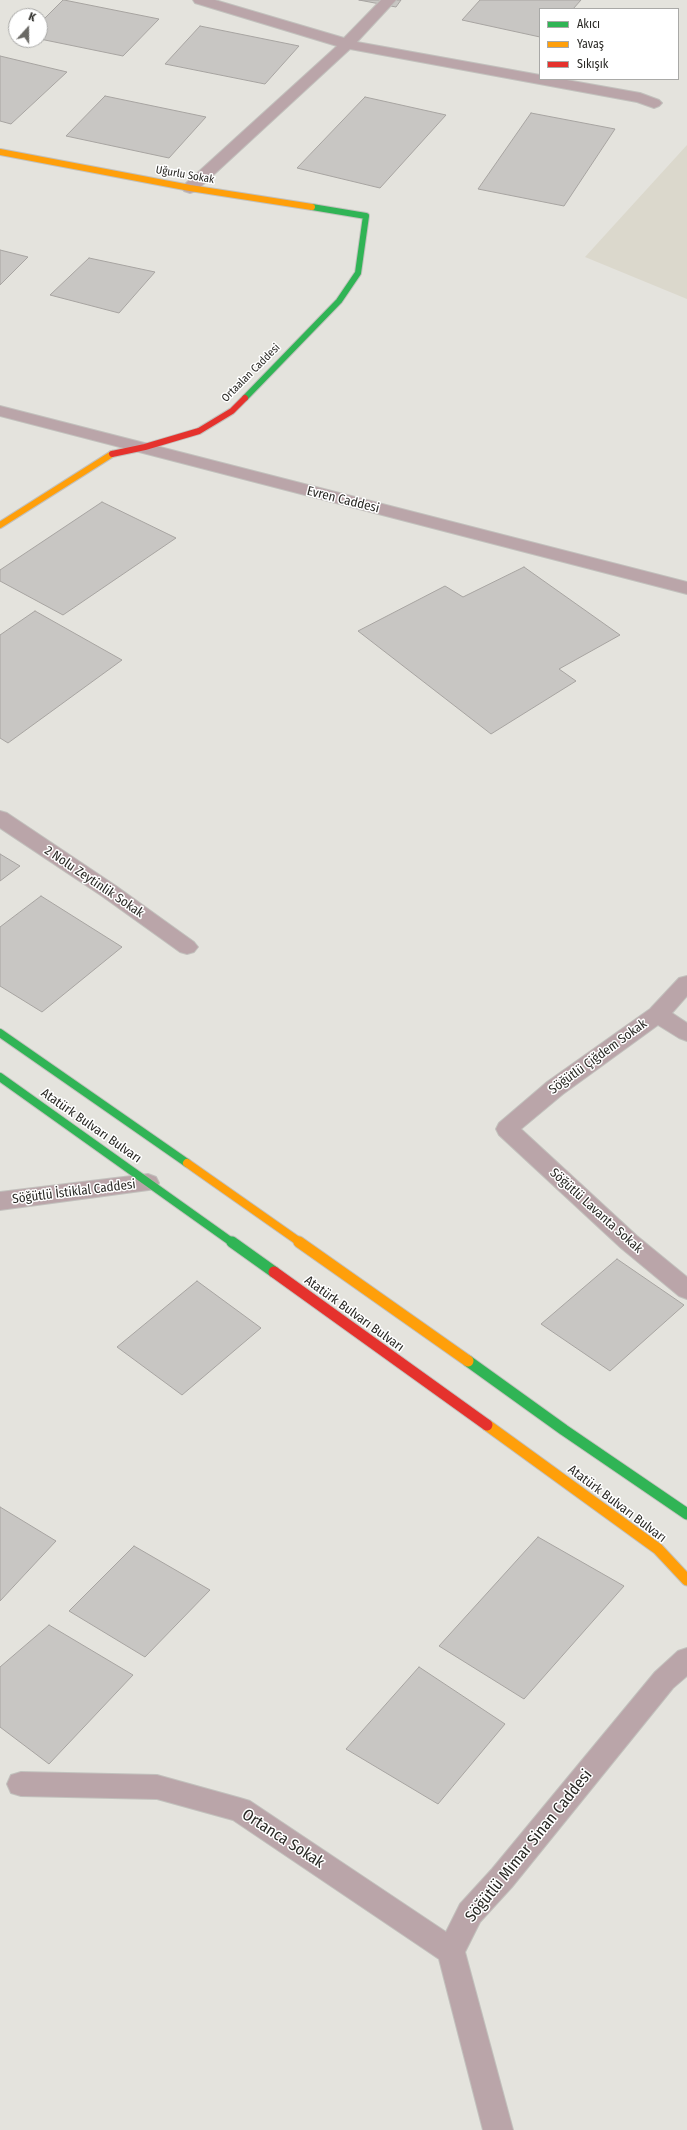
<!DOCTYPE html>
<html>
<head>
<meta charset="utf-8">
<style>
	body { margin:0 }
	#map { position:relative; width:687px; height:2130px; overflow:hidden; background:#e4e3dd; font-family:"Fira Sans Condensed",sans-serif }
	canvas { display:block }
	.legend { position:absolute; left:539px; top:8px; width:140px; height:72px; box-sizing:border-box; background:#fff; border:1px solid #a9a9a7; margin:0; padding:5px 7px; list-style:none; font-size:12px; color:#292824 }
	.legend li { display:flex; align-items:center; gap:8px; height:20px }
	.legend b { width:20px; border:1px solid #a9a9a7 }
	.north { position:absolute; left:8px; top:8px; width:40px; height:40px; box-sizing:border-box; background:#fff; border:1px solid #a9a9a7; border-radius:50%; rotate:21deg; font-size:11px; font-weight:700; line-height:16px; text-align:center; color:#292824 }
	.north::after { content:''; display:block; margin:auto; width:14px; height:18px; background:#6a6965; clip-path:polygon(50% 0,100% 100%,50% 72%,0 100%) }
</style>
</head>
<body>
<div id="map">
<canvas width="687" height="2130"></canvas>
<ul class="legend">
<li><b style="height:5px;background:#30b455"></b>Akıcı</li>
<li><b style="height:5px;background:#ff9f0a"></b>Yavaş</li>
<li><b style="height:5px;background:#e5322d"></b>Sıkışık</li>
</ul>
<div class="north">K</div>
</div>
<script>
const context = document.querySelector('canvas').getContext('2d');
context.lineJoin = 'round';
function fillPath(path, color) {
  context.fillStyle = color;
  context.fill(path, 'evenodd');
}
function shape(rows) {
  const path = new Path2D();
  for (const r of rows) {
    path.moveTo(r[0], r[1]);
    for (let i = 2; i < r.length; i += 2) path.lineTo(r[i], r[i + 1]);
  }
  return path;
}
function strokePath(path, color, width, dash) {
  context.strokeStyle = color;
  context.lineWidth = width;
  context.lineCap = dash ? 'butt' : 'round';
  context.setLineDash(dash || []);
  context.stroke(path);
}
function write(font, color, halo, rows, align = 'center') {
  context.font = font + ' "Fira Sans Condensed",sans-serif';
  context.lineWidth = 3;
  context.setLineDash([]);
  context.textBaseline = 'middle';
  context.strokeStyle = halo;
  context.fillStyle = color;
  for (const [text, x, y, turn = 0] of rows) {
    context.save();
    context.translate(x, y);
    context.rotate((+turn || 0) * Math.PI / 180);
    context.textAlign = isNaN(turn) ? turn : align;
    if (halo) context.strokeText(text, 0, 0);
    context.fillText(text, 0, 0);
    context.restore();
  }
}
fillPath(shape([
	[687,145,687,299,585,257]
]), '#dbd8cc');
const building = shape([
	[63,0,64,0,159,19,123,56,40,39,40,23,63,0],
	[359,0,401,0,396,7,359,0],
	[480,0,581,0,573,9,540,9,540,37,462,20,480,0],
	[200,26,299,46,265,84,165,64,200,26],
	[0,56,67,72,11,124,0,121,0,56],
	[105,96,206,117,169,158,66,136,105,96],
	[365,97,446,115,380,188,297,168,365,97],
	[531,113,615,129,564,206,478,189,531,113],
	[0,250,28,257,0,285,0,250],
	[89,258,155,272,119,313,50,295,89,258],
	[102,502,176,538,63,615,0,581,0,570,102,502],
	[524,567,620,635,559,669,576,681,491,734,358,631,445,586,463,597,524,567],
	[35,611,122,660,8,743,0,738,0,635,35,611],
	[0,854,20,866,0,881,0,854],
	[41,896,122,947,42,1012,0,986,0,927,41,896],
	[617,1259,684,1305,610,1371,541,1324,617,1259],
	[197,1281,261,1328,182,1395,117,1347,197,1281],
	[0,1507,56,1541,0,1601,0,1507],
	[538,1537,624,1586,524,1699,439,1646,538,1537],
	[134,1546,210,1590,145,1657,69,1611,134,1546],
	[49,1625,133,1675,49,1764,0,1727,0,1667,49,1625],
	[419,1667,505,1724,438,1804,346,1749,419,1667]
]);
fillPath(building, '#c8c6c3');
strokePath(building, '#a7a4a1', 1);
const street = shape([
	[193,0,215,0,344,38,381,0,396,0,357,42,540,75,540,79,561,79,640,93,659,100,662,103,659,106,654,108,637,102,350,49,196,191,190,193,184,191,182,188,184,185,337,46,195,3,193,0],
	[0,406,687,582,687,594,0,416,0,406],
	[0,811,7,813,116,886,194,942,198,947,194,952,187,954,180,952,102,896,0,828,0,811],
	[687,976,687,996,672,1013,687,1023,687,1041,679,1038,658,1025,563,1094,521,1129,637,1236,687,1277,687,1299,679,1296,621,1248,499,1135,496,1129,499,1123,547,1082,650,1009,679,978,687,976],
	[148,1174,156,1177,159,1183,156,1189,0,1210,0,1192,148,1174],
	[687,1648,687,1676,673,1688,512,1887,480,1922,465,1952,513,2130,483,2130,439,1959,233,1820,157,1799,21,1796,11,1793,7,1784,11,1775,21,1772,157,1775,240,1798,250,1801,446,1932,460,1904,492,1869,655,1672,678,1651,687,1648]
]);
const fastFar2 = shape([
	[245,398,339,301,358,273,366,216,312,207]
]);
const fastFar1 = shape([
	[0,1033,187,1163],
	[0,1077,233,1243]
]);
const fast = shape([
	[232,1242,274,1272],
	[468,1361,564,1430,687,1514]
]);
const slowFar2 = shape([
	[0,152,190,188,312,207],
	[0,525,112,454]
]);
const slowFar1 = shape([
	[187,1163,301,1243]
]);
const slow = shape([
	[299,1242,468,1361],
	[487,1425,658,1549,687,1580]
]);
const jamFar1 = shape([
	[112,454,145,447,199,431,232,411,245,398]
]);
const jam = shape([
	[274,1272,487,1425]
]);
strokePath(street, '#c2c1bd', 2);
strokePath(fastFar2, '#c2c1bd', 8);
strokePath(fastFar1, '#c2c1bd', 10);
strokePath(fast, '#c2c1bd', 13);
strokePath(slowFar2, '#c2c1bd', 8);
strokePath(slowFar1, '#c2c1bd', 10);
strokePath(slow, '#c2c1bd', 13);
strokePath(jamFar1, '#c2c1bd', 8);
strokePath(jam, '#c2c1bd', 13);
fillPath(street, '#baa5a9');
strokePath(fastFar2, '#30b455', 6);
strokePath(fastFar1, '#30b455', 8);
strokePath(fast, '#30b455', 11);
strokePath(slowFar2, '#ff9f0a', 6);
strokePath(slowFar1, '#ff9f0a', 8);
strokePath(slow, '#ff9f0a', 11);
strokePath(jamFar1, '#e5322d', 6);
strokePath(jam, '#e5322d', 11);
write('11px', '#292824', '#fff', [
	["Uğurlu Sokak",185,175,10],
	["Ortaalan Caddesi",251,373,-45]
]);
write('13px', '#292824', '#fff', [
	["Evren Caddesi",343,500,14],
	["2 Nolu Zeytinlik Sokak",94,882,34],
	["Söğütlü Çiğdem Sokak",598,1057,-36],
	["Atatürk Bulvarı Bulvarı",91,1126,35],
	["Söğütlü İstiklal Caddesi",74,1192,-7],
	["Söğütlü Lavanta Sokak",596,1211,42],
	["Atatürk Bulvarı Bulvarı",354,1314,36],
	["Atatürk Bulvarı Bulvarı",617,1504,37]
]);
write('16px', '#292824', '#fff', [
	["Ortanca Sokak",283,1839,33],
	["Söğütlü Mimar Sinan Caddesi",529,1846,-51]
]);
</script>
</body>
</html>
